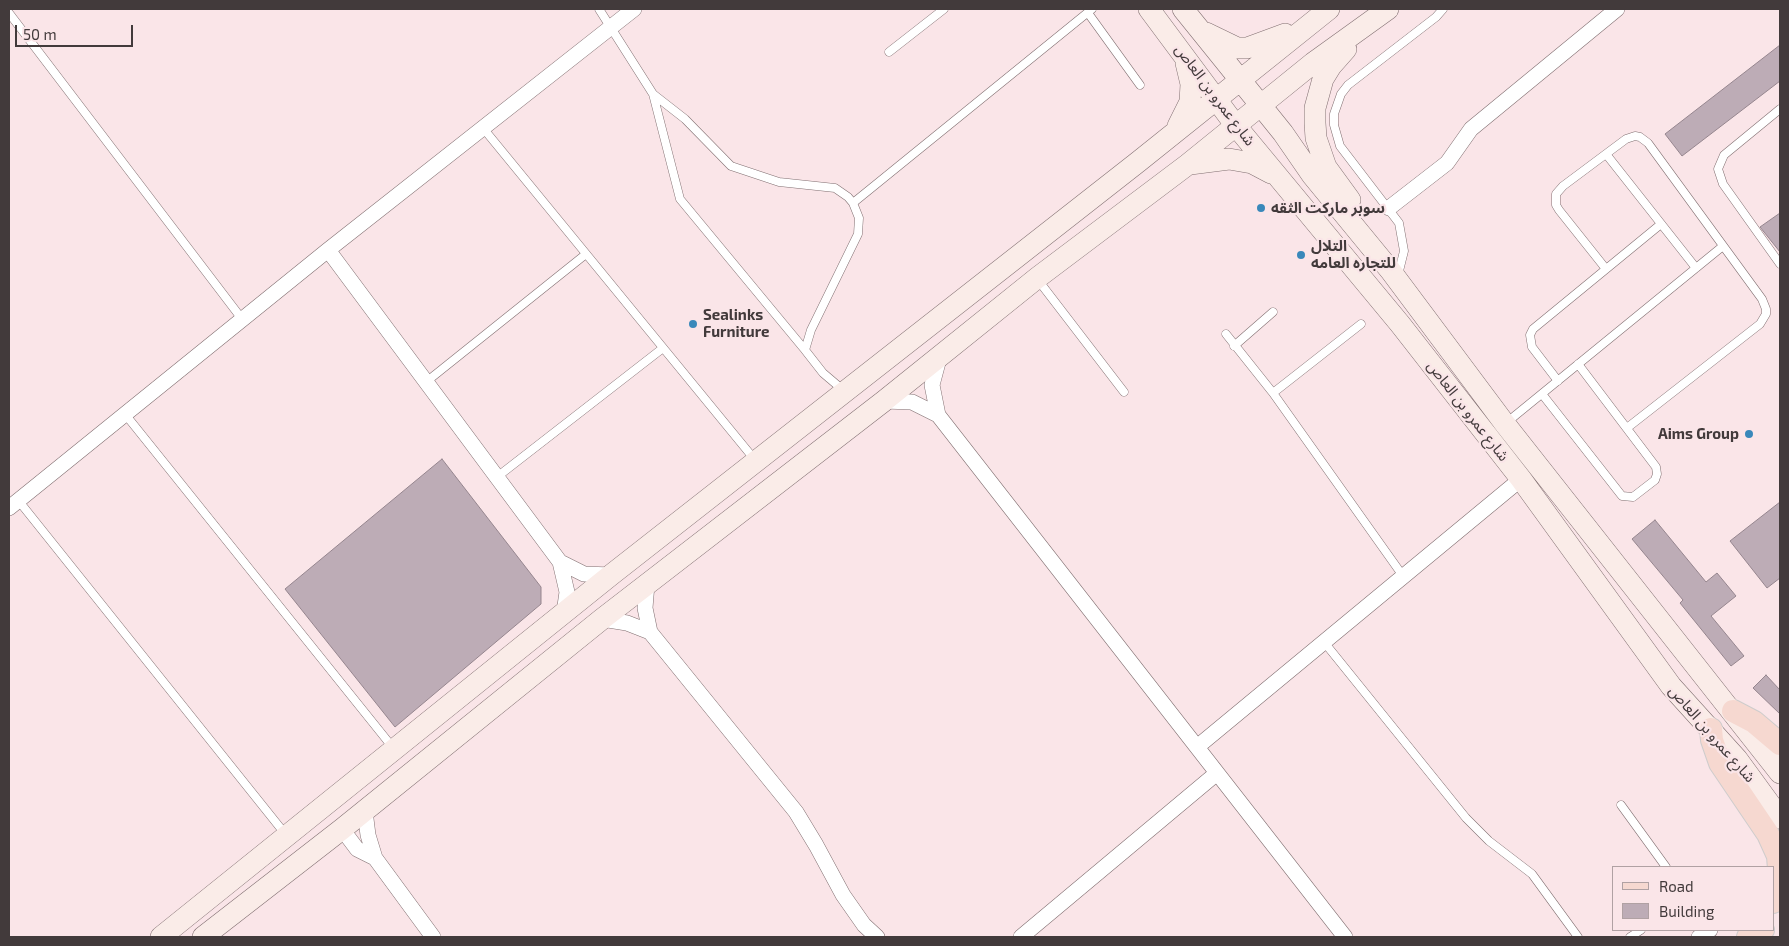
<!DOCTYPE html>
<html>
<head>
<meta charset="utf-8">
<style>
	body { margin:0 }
	#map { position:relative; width:1789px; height:946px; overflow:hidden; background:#fae5e8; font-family:"Exo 2",sans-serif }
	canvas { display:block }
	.frame { position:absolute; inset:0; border:10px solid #423a3b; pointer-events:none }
	.legend { position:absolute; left:1612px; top:866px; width:162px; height:65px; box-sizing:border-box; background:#fae5e8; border:1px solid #b0a1a3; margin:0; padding:6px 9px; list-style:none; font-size:15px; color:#423a3b }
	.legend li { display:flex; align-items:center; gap:10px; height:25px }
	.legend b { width:25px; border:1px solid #b0a1a3 }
	.scale { position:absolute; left:15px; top:25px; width:118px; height:22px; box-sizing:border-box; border:2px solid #423a3b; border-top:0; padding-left:6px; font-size:15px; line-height:18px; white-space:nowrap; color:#423a3b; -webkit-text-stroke:4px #fae5e8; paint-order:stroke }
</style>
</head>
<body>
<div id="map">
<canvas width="1789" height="946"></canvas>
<div class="frame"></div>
<ul class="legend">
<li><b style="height:6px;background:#f6d8d0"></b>Road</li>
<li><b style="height:14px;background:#bdacb6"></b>Building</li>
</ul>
<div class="scale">50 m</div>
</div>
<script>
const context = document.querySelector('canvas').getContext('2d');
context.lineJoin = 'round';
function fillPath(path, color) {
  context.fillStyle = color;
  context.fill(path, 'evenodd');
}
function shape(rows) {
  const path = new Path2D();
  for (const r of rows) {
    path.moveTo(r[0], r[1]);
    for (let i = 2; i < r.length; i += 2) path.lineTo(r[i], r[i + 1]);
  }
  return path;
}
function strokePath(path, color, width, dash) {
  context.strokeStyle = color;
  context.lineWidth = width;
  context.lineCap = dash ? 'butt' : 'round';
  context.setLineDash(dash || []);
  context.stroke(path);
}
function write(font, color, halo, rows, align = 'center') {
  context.font = font + ' "Exo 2","Noto Sans Arabic",sans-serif';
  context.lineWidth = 4.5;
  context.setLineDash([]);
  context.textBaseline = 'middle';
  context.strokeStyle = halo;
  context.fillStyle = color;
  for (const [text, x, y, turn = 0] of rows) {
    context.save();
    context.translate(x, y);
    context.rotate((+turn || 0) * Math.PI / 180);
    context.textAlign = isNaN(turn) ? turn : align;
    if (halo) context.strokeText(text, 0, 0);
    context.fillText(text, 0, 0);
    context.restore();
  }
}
const building = shape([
	[1780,45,1780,81,1682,156,1665,134,1780,45],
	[1780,213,1780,252,1760,227,1780,213],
	[442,459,541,587,541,604,395,727,285,589,442,459],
	[1780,502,1780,578,1767,588,1730,541,1780,502],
	[1655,520,1706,582,1717,573,1736,596,1711,616,1744,656,1731,666,1680,603,1683,600,1632,539,1655,520],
	[1766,675,1780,690,1780,714,1753,688,1766,675]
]);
fillPath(building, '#bdacb6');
strokePath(building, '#95858e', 1);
const service = shape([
	[599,9,653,94,685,119,731,166,779,182,835,188,848,197,853,203,859,218,858,234,811,330,805,350,823,373,843,390],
	[9,13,242,319],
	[1088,13,1140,85],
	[889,52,944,9],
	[653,94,680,199,805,350],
	[1780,109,1724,155,1718,169,1723,184,1780,264],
	[483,128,755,460],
	[1606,154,1696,268],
	[853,203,1092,9],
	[1606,269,1559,210,1556,205,1556,194,1563,186,1626,139,1635,136,1640,137,1648,143,1762,299,1766,309,1766,314,1760,324,1627,428],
	[1398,275,1404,251,1399,223,1340,146,1334,125,1334,114,1341,94,1348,85,1436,17,1443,9],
	[1038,280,1124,392],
	[1226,334,1273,393,1403,576],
	[1234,346,1273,312],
	[1558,381,1532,347,1530,335,1533,329,1661,224],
	[426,382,586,254],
	[1273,393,1361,324],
	[1542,394,1622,496,1633,497,1655,480,1657,474,1656,467,1578,364],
	[125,414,394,749],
	[1506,423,1723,246],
	[497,477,663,348],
	[18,500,286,835],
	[1324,642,1466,818,1489,841,1532,874,1578,937],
	[1621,805,1666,867],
	[1630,937,1641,930]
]);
const minor = shape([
	[1389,208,1447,163,1471,129,1617,9],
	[328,250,560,562,567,592,564,613],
	[884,401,912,402,938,415,1345,937],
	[938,415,932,385,940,355],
	[9,508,328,250,634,9],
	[560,562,584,574,611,575],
	[647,584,645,608,650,632,796,812,816,845,843,895,864,925,877,937],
	[602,619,627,623,650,632],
	[1197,747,1521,479],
	[365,811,368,835,375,858,433,937],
	[342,829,357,849,375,858],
	[1021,937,1217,773],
	[1699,937,1710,930]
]);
const secondary = shape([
	[1149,9,1236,126,1400,324,1521,479,1671,686,1737,759,1780,818],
	[1183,9,1283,133,1312,175,1390,270,1505,424,1780,773],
	[1206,33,1237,48,1247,48,1285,34],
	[1346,49,1331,66,1323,79,1315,108,1315,123,1316,138,1326,167,1350,200],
	[1178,126,1190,102,1191,84,1186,63],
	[1190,164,1229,159,1252,163,1271,173],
	[161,937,611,575,1138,162,1329,9],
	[203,937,342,829,602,619,884,401,1037,278,1187,165,1313,63,1388,9]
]);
const primary = shape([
	[1733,711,1754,722,1780,744],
	[1711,729,1712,740,1720,763,1768,834,1778,856,1780,882,1773,902],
	[1748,937,1763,930]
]);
strokePath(service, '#816f71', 9);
strokePath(minor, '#816f71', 16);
strokePath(secondary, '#816f71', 22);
strokePath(primary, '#cecccc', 24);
strokePath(service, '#fff', 8);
strokePath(minor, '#fff', 15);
strokePath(secondary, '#faece8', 21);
strokePath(primary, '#f6d8d0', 22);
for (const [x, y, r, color] of [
	[1261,208,5,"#3988ba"],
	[1301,255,5,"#3988ba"],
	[693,324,5,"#3988ba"],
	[1749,434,5,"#3988ba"]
]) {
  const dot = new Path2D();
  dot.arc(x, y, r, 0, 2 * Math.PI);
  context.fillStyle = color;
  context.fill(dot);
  strokePath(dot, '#fae5e8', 2);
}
write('15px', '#423a3b', '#fae5e8', [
	["شارع عمرو بن العاص",1215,95,53],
	["شارع عمرو بن العاص",1468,411,52],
	["شارع عمرو بن العاص",1712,734,49]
]);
write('bold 15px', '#423a3b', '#fae5e8', [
	["سوبر ماركت الثقه",1271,208],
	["التلال",1311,246],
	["للتجاره العامه",1311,263],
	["Sealinks",703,315],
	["Furniture",703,332],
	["Aims Group",1739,434,"right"]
], 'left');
</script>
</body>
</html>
